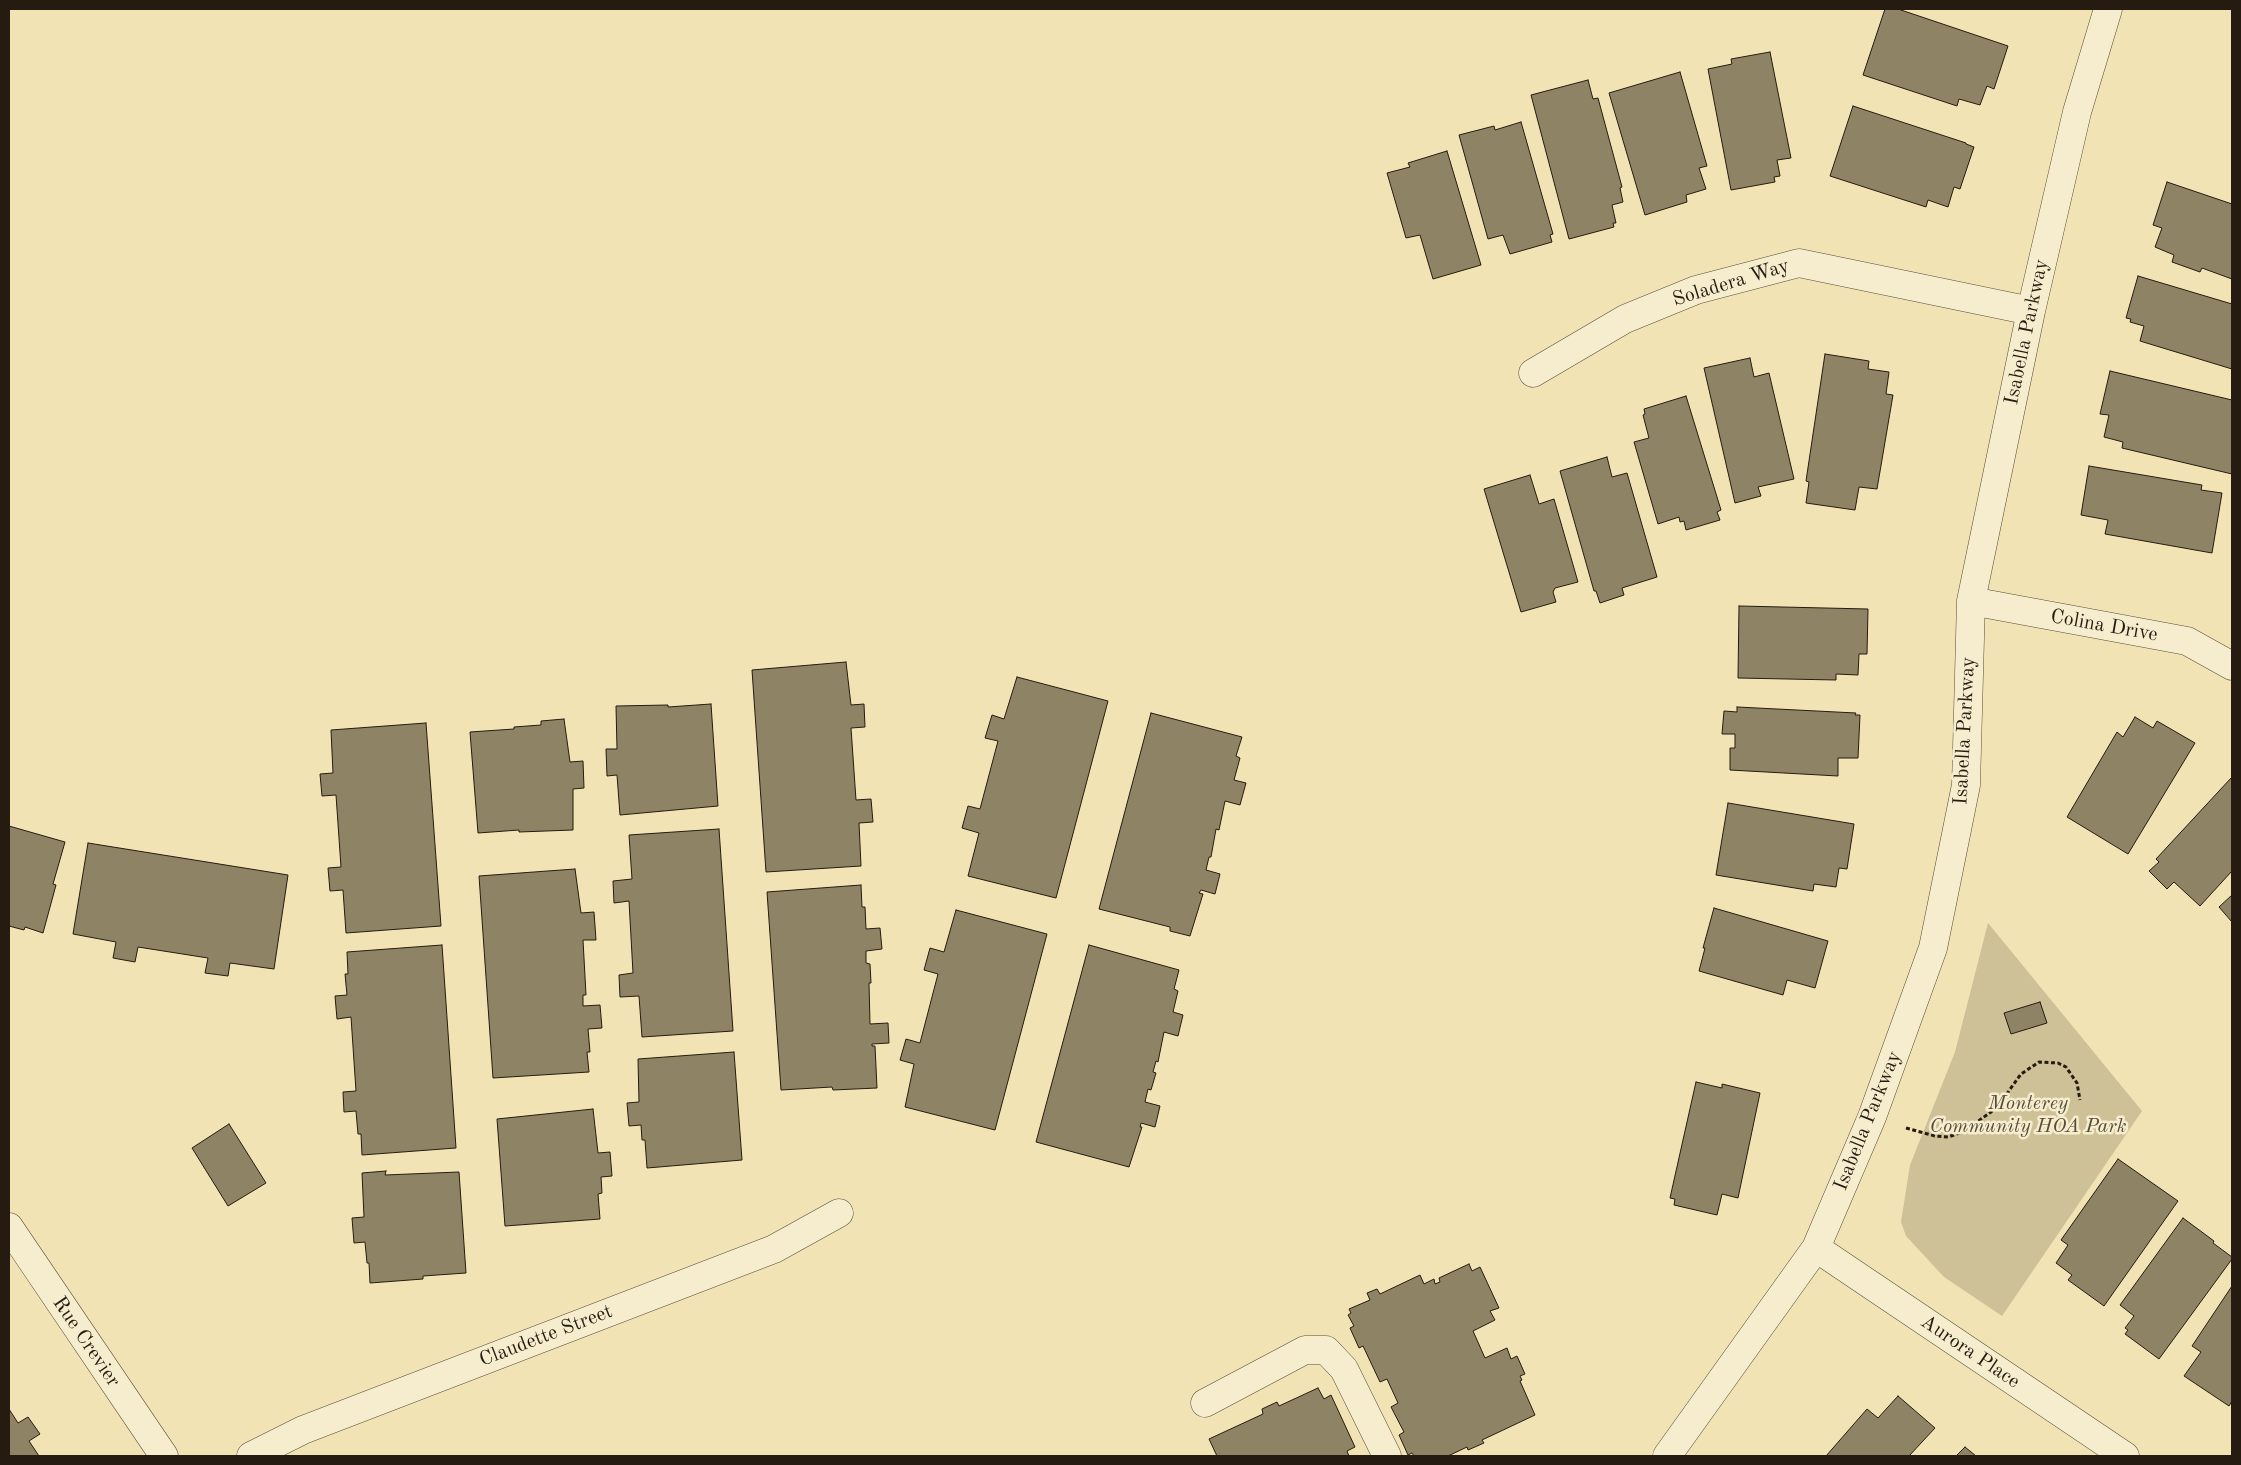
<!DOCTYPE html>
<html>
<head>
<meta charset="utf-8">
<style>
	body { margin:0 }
	#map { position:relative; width:2241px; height:1465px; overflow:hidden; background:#f1e3b3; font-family:"Old Standard TT",serif }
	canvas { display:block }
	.frame { position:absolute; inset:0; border:10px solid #251b10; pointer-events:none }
</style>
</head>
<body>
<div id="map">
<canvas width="2241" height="1465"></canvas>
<div class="frame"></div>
</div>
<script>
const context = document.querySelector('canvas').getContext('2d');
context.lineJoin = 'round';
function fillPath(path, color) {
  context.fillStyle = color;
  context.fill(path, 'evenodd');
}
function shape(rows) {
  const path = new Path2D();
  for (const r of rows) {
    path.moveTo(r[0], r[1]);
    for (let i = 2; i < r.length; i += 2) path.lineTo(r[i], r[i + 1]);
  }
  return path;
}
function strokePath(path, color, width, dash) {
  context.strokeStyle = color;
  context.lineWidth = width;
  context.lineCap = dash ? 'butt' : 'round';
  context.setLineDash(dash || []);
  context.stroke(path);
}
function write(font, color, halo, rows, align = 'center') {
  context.font = font + ' "Old Standard TT",serif';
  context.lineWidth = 5;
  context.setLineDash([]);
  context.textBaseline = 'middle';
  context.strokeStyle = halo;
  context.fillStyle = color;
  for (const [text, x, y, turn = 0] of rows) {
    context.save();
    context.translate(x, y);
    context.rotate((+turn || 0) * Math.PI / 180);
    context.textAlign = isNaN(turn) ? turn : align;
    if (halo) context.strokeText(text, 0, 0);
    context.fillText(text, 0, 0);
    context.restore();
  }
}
fillPath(shape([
	[1988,923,2142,1111,2002,1316,1944,1277,1906,1236,1901,1222,1910,1165,1955,1052]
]), '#cec197');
const building = shape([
	[1885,9,1898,9,2008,46,1994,89,1987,86,1980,105,1959,99,1957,106,1863,75,1885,9],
	[1770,52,1791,158,1777,160,1780,176,1774,177,1775,182,1731,190,1708,69,1732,64,1731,59,1770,52],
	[1680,72,1707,166,1699,168,1706,189,1686,195,1687,202,1645,215,1609,93,1680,72],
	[1588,80,1593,99,1598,98,1622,187,1620,188,1623,202,1612,205,1616,223,1613,223,1614,227,1569,239,1531,95,1588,80],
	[1853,106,1966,143,1966,144,1974,147,1960,189,1954,187,1948,207,1928,200,1926,207,1830,176,1853,106],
	[1521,122,1553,234,1550,235,1552,242,1510,254,1503,235,1488,239,1459,135,1494,126,1495,130,1521,122],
	[1447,151,1481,265,1433,279,1420,235,1406,238,1387,173,1410,167,1408,163,1447,151],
	[2167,182,2232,204,2232,279,2202,268,2200,272,2172,262,2174,255,2155,247,2162,228,2153,225,2167,182],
	[2138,276,2232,304,2232,369,2140,341,2144,326,2130,322,2131,319,2126,318,2138,276],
	[1825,354,1869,361,1868,369,1889,372,1886,394,1893,395,1877,489,1859,487,1855,510,1806,503,1809,482,1806,481,1825,354],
	[1750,358,1754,377,1769,373,1794,479,1758,487,1761,496,1735,503,1704,368,1750,358],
	[2110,371,2232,400,2232,474,2122,448,2123,442,2104,437,2109,415,2100,414,2110,371],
	[1686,396,1721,510,1717,512,1720,520,1686,530,1684,521,1680,522,1679,517,1658,524,1634,442,1649,438,1643,415,1645,414,1644,409,1686,396],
	[1607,457,1612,477,1627,473,1657,577,1622,588,1624,595,1600,603,1596,591,1594,591,1560,471,1607,457],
	[2089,466,2202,485,2201,490,2222,493,2212,553,2105,534,2108,520,2081,515,2089,466],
	[1530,475,1539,504,1554,499,1578,582,1555,588,1553,592,1556,602,1521,612,1484,489,1530,475],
	[1739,606,1868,609,1867,654,1859,654,1858,675,1836,674,1836,680,1738,678,1739,606],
	[846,662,851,705,864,704,865,727,851,728,856,800,871,799,873,822,859,823,861,866,766,872,752,670,846,662],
	[1017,677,1108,701,1056,898,968,876,979,833,962,828,968,806,980,809,998,741,985,738,992,715,1004,719,1017,677],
	[711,704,718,806,620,815,617,775,607,776,606,749,617,749,616,706,668,705,668,707,711,704],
	[1737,707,1856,713,1855,715,1860,715,1858,758,1838,758,1838,776,1730,770,1730,748,1735,748,1735,734,1722,734,1724,711,1737,712,1737,707],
	[1151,713,1242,737,1236,756,1240,758,1234,780,1246,783,1240,805,1225,801,1219,830,1216,829,1211,857,1209,857,1206,870,1220,874,1215,894,1201,890,1199,893,1203,894,1190,936,1170,931,1170,927,1099,909,1151,713],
	[2135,717,2153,728,2157,721,2195,743,2128,854,2067,817,2117,732,2123,737,2135,717],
	[564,719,570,762,583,761,584,788,573,789,573,830,519,832,519,830,478,833,470,732,514,729,514,727,541,725,541,721,564,719],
	[426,723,441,926,346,933,343,890,330,891,328,868,341,867,336,795,322,796,320,774,333,773,331,730,426,723],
	[2232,777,2232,871,2200,906,2174,882,2167,889,2149,871,2159,862,2156,859,2232,777],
	[1728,803,1854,824,1847,869,1839,868,1836,887,1814,884,1813,891,1716,875,1728,803],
	[9,826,65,842,53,884,56,885,43,933,25,927,24,930,9,926,9,826],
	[719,829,733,1031,642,1037,639,996,620,997,619,975,633,973,629,901,614,903,613,881,632,879,629,835,719,829],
	[88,843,288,875,274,969,230,963,228,976,205,973,208,958,138,947,135,962,113,958,116,942,73,934,88,843],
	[575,869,581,913,594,912,596,940,583,940,586,995,583,995,583,1006,600,1005,602,1028,588,1029,590,1052,587,1052,589,1072,493,1078,479,876,575,869],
	[861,885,862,907,865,907,866,929,880,928,882,949,866,951,866,963,870,964,871,983,869,983,870,1024,888,1023,889,1043,872,1044,872,1046,875,1046,877,1088,833,1090,832,1087,781,1090,767,892,861,885],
	[2232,895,2232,922,2219,907,2232,895],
	[1714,908,1828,941,1815,988,1787,980,1783,995,1699,971,1705,948,1703,948,1714,908],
	[956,910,1047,934,995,1130,905,1107,914,1064,900,1060,906,1039,920,1043,938,974,924,970,930,948,944,952,956,910],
	[442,945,456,1148,362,1155,361,1134,358,1134,356,1111,344,1112,343,1092,356,1091,351,1017,337,1019,335,996,347,995,345,974,348,974,347,952,442,945],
	[1089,945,1179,970,1174,989,1178,991,1173,1012,1183,1015,1178,1036,1164,1032,1158,1062,1156,1061,1153,1072,1156,1073,1151,1090,1148,1089,1145,1102,1160,1106,1155,1127,1141,1123,1140,1127,1142,1127,1129,1167,1036,1142,1089,945],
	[2040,1002,2047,1023,2011,1034,2004,1013,2040,1002],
	[734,1052,742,1160,647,1168,645,1140,642,1140,641,1125,629,1126,627,1103,639,1102,638,1059,734,1052],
	[1696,1082,1722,1088,1722,1084,1760,1093,1738,1198,1722,1194,1717,1215,1674,1205,1675,1199,1670,1198,1696,1082],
	[593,1109,598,1153,610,1152,612,1176,601,1177,602,1193,598,1194,600,1219,505,1226,497,1119,593,1109],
	[229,1124,266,1183,228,1206,192,1148,229,1124],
	[2118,1159,2178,1201,2104,1306,2068,1280,2072,1275,2056,1263,2068,1245,2061,1240,2118,1159],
	[386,1171,385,1175,459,1172,466,1273,423,1276,423,1279,370,1283,369,1263,367,1263,365,1242,354,1243,352,1218,364,1217,362,1173,386,1171],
	[2183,1218,2214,1241,2213,1243,2232,1257,2232,1259,2159,1359,2125,1334,2128,1330,2125,1328,2134,1316,2120,1305,2183,1218],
	[1469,1264,1472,1271,1480,1267,1499,1308,1490,1311,1495,1320,1473,1331,1485,1358,1507,1348,1511,1359,1517,1356,1525,1374,1520,1376,1522,1380,1520,1381,1535,1415,1482,1440,1484,1443,1468,1450,1467,1447,1448,1456,1414,1456,1412,1453,1408,1455,1399,1435,1404,1432,1391,1407,1398,1403,1387,1379,1380,1382,1363,1346,1359,1348,1350,1328,1354,1326,1348,1315,1351,1313,1349,1309,1370,1300,1367,1293,1377,1289,1380,1294,1420,1275,1424,1284,1434,1279,1435,1284,1440,1282,1439,1278,1469,1264],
	[2232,1286,2232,1401,2229,1406,2184,1376,2201,1352,2192,1346,2232,1286],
	[1318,1388,1324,1399,1331,1395,1355,1447,1347,1451,1349,1456,1217,1456,1209,1439,1263,1414,1262,1409,1277,1402,1279,1406,1318,1388],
	[1898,1396,1935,1428,1909,1456,1826,1456,1867,1409,1878,1418,1898,1396],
	[9,1409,18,1423,28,1417,40,1434,29,1441,39,1456,9,1456,9,1409],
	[1965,1447,1976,1456,1956,1456,1965,1447]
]);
fillPath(building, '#8f8365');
strokePath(building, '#251b10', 1);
const minor = shape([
	[1533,373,1625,319,1696,290,1799,263,2031,311],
	[1971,601,2187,641,2232,666],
	[9,1227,164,1456],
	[1816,1248,2125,1456],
	[1205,1403,1305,1350,1326,1350,1344,1369,1387,1456],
	[251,1456,303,1430,774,1249,839,1213],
	[1667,1456,1816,1248,1872,1117,1933,948,1966,785,1971,601,2031,311,2077,112,2108,9]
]);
strokePath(minor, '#584d39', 29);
strokePath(shape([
	[1906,1128,1935,1136,1948,1137,1963,1132,1991,1112,2001,1102,2021,1074,2039,1062,2058,1063,2066,1067,2077,1083,2080,1100]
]), '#251b10', 3, [4, 2.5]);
strokePath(minor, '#f6edce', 28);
write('20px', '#251b10', '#f6edce', [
	["Soladera Way",1731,283,-17],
	["Isabella Parkway",2027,332,-78],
	["Colina Drive",2104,626,10],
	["Isabella Parkway",1965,731,-87],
	["Isabella Parkway",1868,1121,-68],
	["Claudette Street",546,1336,-21],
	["Rue Crevier",86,1342,56],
	["Aurora Place",1970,1352,34]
]);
write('italic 20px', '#584d38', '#f6edce', [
	["Monterey",2028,1104],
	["Community HOA Park",2028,1127]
]);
</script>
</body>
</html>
